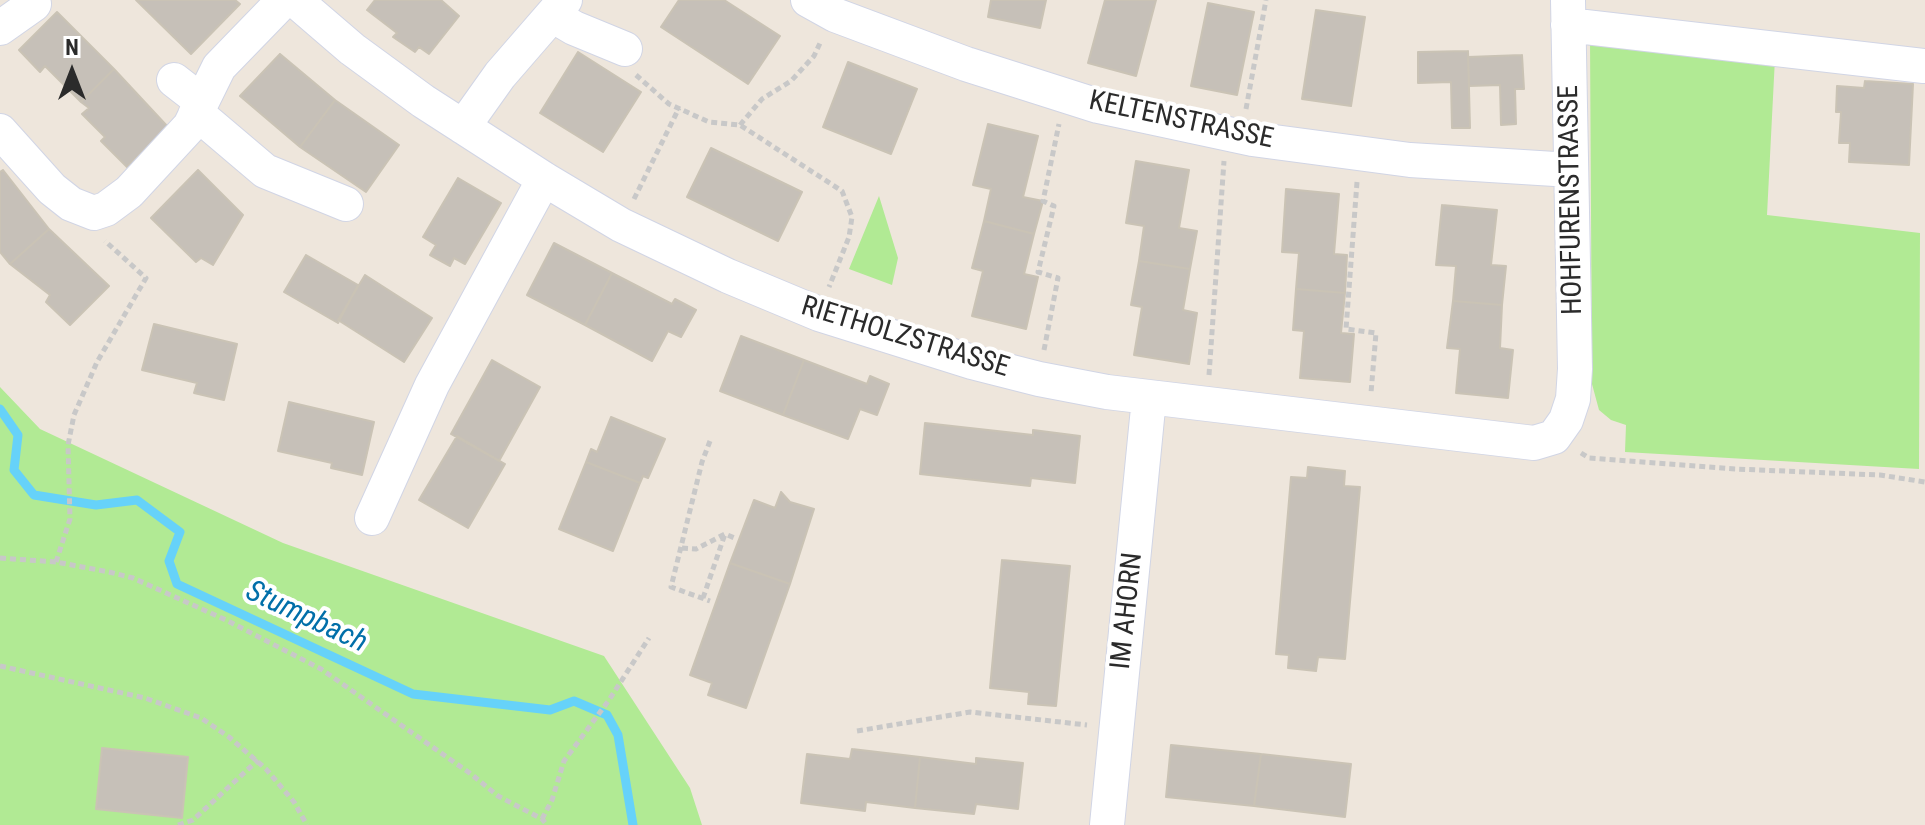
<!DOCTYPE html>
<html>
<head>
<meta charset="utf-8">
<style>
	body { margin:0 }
	#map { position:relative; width:1925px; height:825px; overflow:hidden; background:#eee6dc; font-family:"Roboto Condensed",sans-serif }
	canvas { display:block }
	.north { position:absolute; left:32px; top:32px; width:80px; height:80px; -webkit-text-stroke:6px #fff; paint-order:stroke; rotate:0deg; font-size:22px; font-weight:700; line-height:32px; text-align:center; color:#2b2b2b }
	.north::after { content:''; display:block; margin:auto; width:28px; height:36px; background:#2b2b2b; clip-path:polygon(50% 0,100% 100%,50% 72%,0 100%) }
</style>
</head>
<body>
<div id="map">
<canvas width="1925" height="825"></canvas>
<div class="north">N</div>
</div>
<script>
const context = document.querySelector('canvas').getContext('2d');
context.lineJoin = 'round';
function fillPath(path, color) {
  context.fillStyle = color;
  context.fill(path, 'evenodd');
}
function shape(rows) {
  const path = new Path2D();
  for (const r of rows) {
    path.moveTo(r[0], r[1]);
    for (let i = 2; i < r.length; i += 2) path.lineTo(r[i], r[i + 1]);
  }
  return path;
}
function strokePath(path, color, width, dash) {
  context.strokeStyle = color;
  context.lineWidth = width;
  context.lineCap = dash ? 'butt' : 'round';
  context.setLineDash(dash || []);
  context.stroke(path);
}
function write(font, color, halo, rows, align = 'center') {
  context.font = font + ' "Roboto Condensed",sans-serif';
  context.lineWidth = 8;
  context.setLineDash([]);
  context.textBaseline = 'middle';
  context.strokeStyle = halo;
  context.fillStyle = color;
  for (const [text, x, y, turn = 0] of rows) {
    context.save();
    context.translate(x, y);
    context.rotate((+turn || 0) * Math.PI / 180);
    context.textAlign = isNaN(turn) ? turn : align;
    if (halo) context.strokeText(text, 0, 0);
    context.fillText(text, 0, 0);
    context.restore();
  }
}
fillPath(shape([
	[1590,38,1775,58,1767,215,1920,233,1919,469,1625,452,1626,425,1611,420,1599,410,1592,384],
	[879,196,898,258,892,285,849,269],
	[0,387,40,429,283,543,604,656,690,788,702,825,0,825]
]), '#b1ea94');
strokePath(shape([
	[0,409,18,435,14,470,34,495,96,505,137,500,180,532,169,561,177,584,413,694,550,710,574,701,607,715,618,735,633,825]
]), '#66d2f9', 9);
const building = shape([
	[136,0,235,0,240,4,191,54,136,0],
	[375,0,441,0,459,16,429,54,419,47,415,52,393,37,397,33,367,10,375,0],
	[679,0,724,0,780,36,748,84,661,27,679,0],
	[991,0,1046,0,1040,28,988,17,991,0],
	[1105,0,1156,0,1136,76,1088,63,1105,0],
	[1208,3,1254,12,1237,95,1191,86,1208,3],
	[1316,10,1365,17,1351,106,1302,99,1316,10],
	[57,12,114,69,81,102,45,66,40,72,19,50,57,12],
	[1468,51,1470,128,1452,128,1451,82,1418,83,1418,52,1468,51],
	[578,52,641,92,603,152,540,113,578,52],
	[280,54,335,100,300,147,240,96,280,54],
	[1522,55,1524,89,1515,89,1516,124,1501,125,1500,85,1469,86,1468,57,1522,55],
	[848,62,917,89,891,154,823,127,848,62],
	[114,69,168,127,127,167,101,141,105,137,82,114,89,108,81,102,114,69],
	[1865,81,1913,84,1909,165,1849,162,1850,143,1839,143,1841,112,1836,112,1837,86,1864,88,1865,81],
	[335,100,399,145,366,192,300,147,335,100],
	[988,124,1038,136,1023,197,1043,201,1034,234,984,221,991,189,973,185,988,124],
	[711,148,802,192,778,241,687,197,711,148],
	[1136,161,1189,170,1179,228,1197,231,1190,269,1139,261,1144,226,1126,223,1136,161],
	[3,170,49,229,10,264,0,252,0,172,3,170],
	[198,170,243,215,213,265,201,258,196,262,151,218,198,170],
	[458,178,501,203,465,264,454,258,450,266,430,255,436,245,423,237,458,178],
	[1286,189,1339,194,1334,254,1347,255,1345,293,1296,289,1299,253,1282,252,1286,189],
	[1442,205,1497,210,1491,265,1506,266,1502,305,1453,301,1456,266,1436,265,1442,205],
	[984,221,1034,234,1024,274,1038,277,1026,329,972,316,983,271,972,268,984,221],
	[49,229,109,286,70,325,46,302,50,295,10,264,49,229],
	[554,243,612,273,585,325,527,295,554,243],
	[306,255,358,285,338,323,284,292,306,255],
	[1139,261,1190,269,1183,310,1197,313,1189,364,1134,355,1142,307,1131,305,1139,261],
	[612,273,672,304,675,299,696,310,681,337,668,331,652,361,585,325,612,273],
	[365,275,432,318,404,362,338,320,365,275],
	[1296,289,1345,293,1341,333,1354,334,1350,382,1300,378,1304,331,1293,330,1296,289],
	[1453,301,1502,305,1500,348,1513,350,1508,398,1456,393,1460,349,1447,348,1453,301],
	[154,324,237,344,224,400,194,393,197,383,142,370,154,324],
	[741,336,804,360,783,415,720,391,741,336],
	[492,360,540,387,499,461,451,434,492,360],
	[804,360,867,384,870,376,889,384,877,415,860,409,848,439,783,415,804,360],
	[289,402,374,422,362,475,331,468,332,463,278,451,289,402],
	[611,417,665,439,648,478,643,476,640,483,586,462,591,449,597,452,611,417],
	[925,423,1033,435,1033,430,1080,436,1075,483,1031,478,1030,486,920,474,925,423],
	[457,436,505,464,468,528,419,500,457,436],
	[586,462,640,483,613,551,559,529,586,462],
	[1308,467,1345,471,1344,486,1360,487,1345,659,1318,657,1316,671,1288,668,1289,655,1276,654,1291,477,1307,478,1308,467],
	[781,492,790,502,814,509,790,584,730,563,754,500,775,508,781,492],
	[1002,560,1070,566,1056,706,1028,704,1029,692,990,688,1002,560],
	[730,563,790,584,746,708,708,695,712,683,690,675,730,563],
	[1171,745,1261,754,1254,806,1166,797,1171,745],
	[102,748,188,757,182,818,96,809,102,748],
	[852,749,920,757,915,808,866,802,865,811,801,803,807,754,850,759,852,749],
	[1261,754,1351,764,1345,817,1254,806,1261,754],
	[920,757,976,764,976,758,1023,763,1018,809,976,804,974,814,915,808,920,757]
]);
fillPath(building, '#c6c0b8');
strokePath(building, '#cac3b5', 2);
const minor = shape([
	[295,0,352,49,423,101,544,179,621,225,728,276,819,314,972,362,1039,379,1107,392,1534,443,1554,437,1566,420,1573,399,1575,369,1568,0],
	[808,0,835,15,966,64,1098,106,1252,139,1410,160,1571,170],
	[552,15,574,28,625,49],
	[1568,25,1924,66],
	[0,28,34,4],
	[174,80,201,101],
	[195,115,206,121,265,171,346,204],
	[463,127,500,75,565,0],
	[0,131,52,189,71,204,94,213,106,209,129,192,190,126,219,67,284,0],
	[372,518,432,385,544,179],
	[1107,825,1149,398]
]);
strokePath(minor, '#d1d5e5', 36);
strokePath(shape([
	[636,75,669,104,709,122,740,125,842,191,852,217,849,237,829,287],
	[1246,109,1266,0],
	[740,125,762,99,791,81,814,56,821,41],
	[1357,182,1346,329,1376,333,1371,393],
	[634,199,679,108],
	[1044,350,1058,278,1038,272,1054,206,1043,201,1059,124],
	[1209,375,1224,161],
	[710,441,702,462,671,587,710,601],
	[1581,453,1589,458,1735,469,1880,475,1925,482],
	[682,548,696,549,725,534,737,539],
	[0,558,56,562,109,572,133,578,226,620,321,669,471,774,498,796,542,819,547,825],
	[56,562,70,519,68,445,74,415,97,362,146,278,105,241],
	[703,598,725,534],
	[0,666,145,698,201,718,229,737,266,769,294,802,307,825],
	[857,731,970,712,1087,725],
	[542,819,552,800,564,761,609,700,649,638],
	[178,825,193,820,258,760]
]), '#c8c8c8', 5, [6, 4]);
strokePath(minor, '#fff', 34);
write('28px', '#2b2b2b', '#fff', [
	["KELTENSTRASSE",1181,121,12],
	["HOHFURENSTRASSE",1572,200,-91],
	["RIETHOLZSTRASSE",905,338,17],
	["IM AHORN",1128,611,-84]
]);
write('italic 30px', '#016fa9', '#fff', [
	["Stumpbach",306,618,25]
]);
</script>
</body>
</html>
